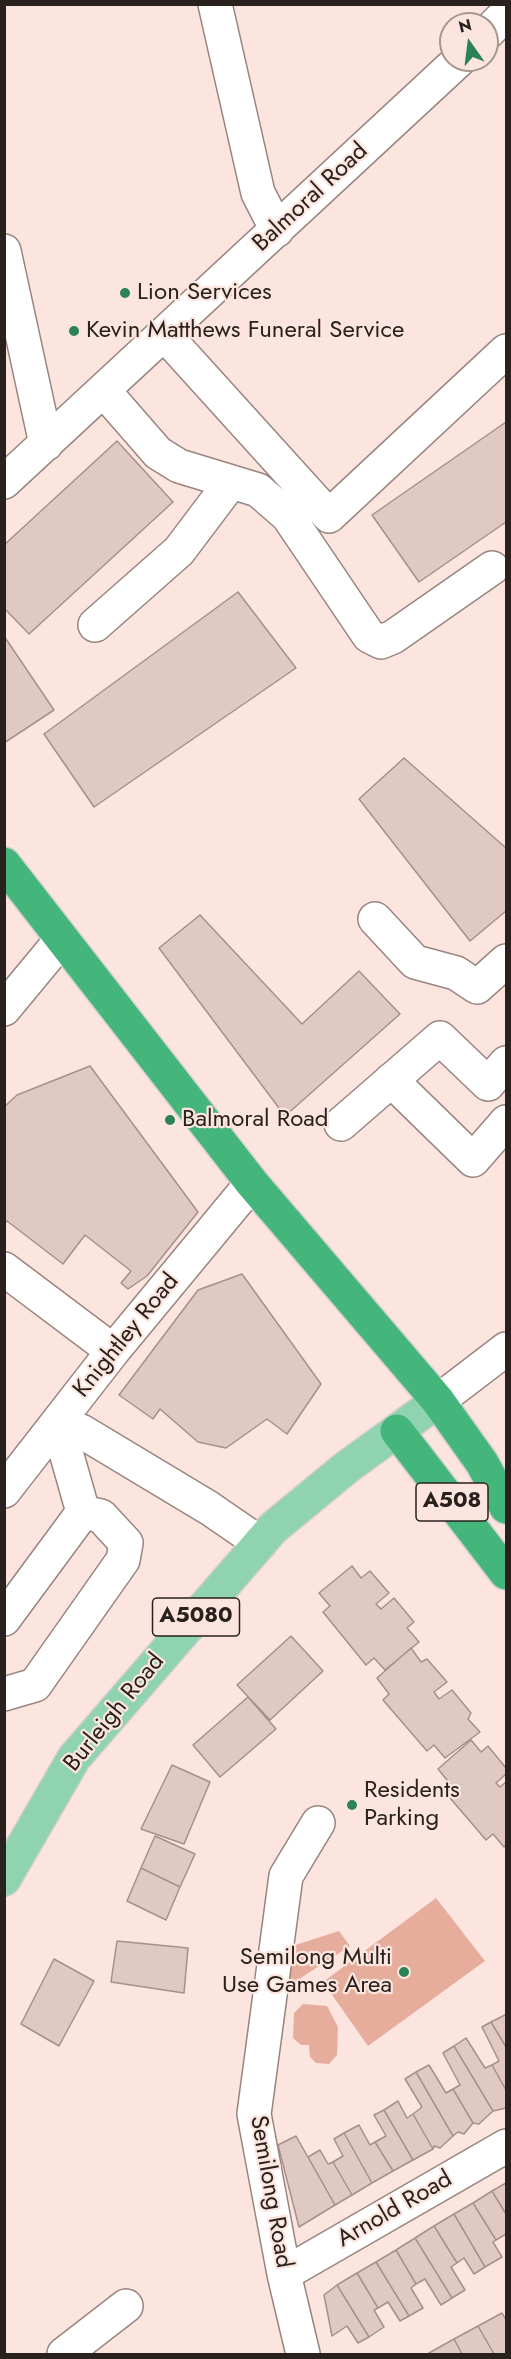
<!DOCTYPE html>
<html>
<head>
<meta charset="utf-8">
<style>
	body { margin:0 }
	#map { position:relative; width:511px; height:2359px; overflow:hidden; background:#fbe5de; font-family:Jost,sans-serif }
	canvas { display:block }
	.frame { position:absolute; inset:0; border:6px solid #29211e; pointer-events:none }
	.north { position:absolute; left:439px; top:12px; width:60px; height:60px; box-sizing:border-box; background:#fbe5de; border:2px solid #a79791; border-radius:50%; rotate:346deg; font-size:16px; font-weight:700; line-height:24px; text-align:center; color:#29211e }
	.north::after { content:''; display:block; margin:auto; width:21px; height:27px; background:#2b8256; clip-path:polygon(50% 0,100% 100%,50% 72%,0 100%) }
</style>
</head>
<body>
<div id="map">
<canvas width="511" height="2359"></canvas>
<div class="frame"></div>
<div class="north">N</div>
</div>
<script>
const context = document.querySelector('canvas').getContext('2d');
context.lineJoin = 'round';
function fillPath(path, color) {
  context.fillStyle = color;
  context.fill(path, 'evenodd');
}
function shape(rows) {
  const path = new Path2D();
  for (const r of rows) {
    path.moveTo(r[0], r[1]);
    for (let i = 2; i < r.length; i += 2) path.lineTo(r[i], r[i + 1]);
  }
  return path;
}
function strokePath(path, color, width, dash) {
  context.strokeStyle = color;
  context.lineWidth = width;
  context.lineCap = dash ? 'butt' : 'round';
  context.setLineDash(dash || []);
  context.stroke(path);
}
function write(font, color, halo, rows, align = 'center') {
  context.font = font + ' Jost,sans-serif';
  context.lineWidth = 4.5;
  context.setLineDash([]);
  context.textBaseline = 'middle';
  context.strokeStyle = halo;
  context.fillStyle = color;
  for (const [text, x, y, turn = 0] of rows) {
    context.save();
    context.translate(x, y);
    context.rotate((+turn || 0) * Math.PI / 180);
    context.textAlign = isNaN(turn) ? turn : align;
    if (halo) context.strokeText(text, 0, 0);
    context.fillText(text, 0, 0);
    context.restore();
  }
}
fillPath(shape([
	[436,1898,485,1961,368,2046,323,1982],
	[339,1931,350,1946,279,1992,283,1949],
	[303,2004,327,2006,338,2027,337,2055,329,2064,316,2063,310,2057,309,2045,301,2045,293,2038,294,2013]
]), '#e7ad9c');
const building = shape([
	[506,422,506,522,419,582,372,515,506,422],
	[117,441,173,502,29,634,4,608,4,545,117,441],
	[238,592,296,668,94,807,44,734,238,592],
	[4,636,54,710,4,743,4,636],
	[404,758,506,848,506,911,470,941,359,799,404,758],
	[200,915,302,1024,359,971,400,1014,285,1116,159,948,200,915],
	[90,1066,198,1212,147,1276,128,1289,121,1283,131,1271,85,1235,63,1264,7,1221,4,1224,4,1107,17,1095,90,1066],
	[242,1274,321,1384,287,1434,267,1419,226,1448,198,1442,160,1409,153,1419,119,1395,198,1290,242,1274],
	[352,1566,361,1578,370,1571,389,1593,376,1604,381,1609,394,1598,414,1622,407,1628,419,1642,385,1670,374,1658,366,1665,323,1612,330,1606,319,1593,352,1566],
	[291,1636,323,1671,270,1720,237,1685,291,1636],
	[411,1648,421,1662,427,1659,447,1682,434,1692,439,1699,452,1690,471,1713,468,1719,480,1732,445,1758,434,1745,427,1751,383,1700,389,1694,377,1678,411,1648],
	[248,1697,276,1729,220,1777,193,1745,248,1697],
	[471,1740,481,1752,488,1746,506,1768,506,1774,496,1783,500,1787,506,1782,506,1845,504,1847,493,1834,486,1840,444,1791,451,1785,438,1769,471,1740],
	[172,1765,210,1782,184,1844,141,1829,172,1765],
	[155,1836,195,1854,180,1887,141,1868,155,1836],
	[141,1868,180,1887,166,1920,127,1901,141,1868],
	[117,1941,188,1948,184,1993,111,1982,117,1941],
	[54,1959,94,1981,59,2046,21,2024,54,1959],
	[505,2015,506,2017,506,2047,491,2022,505,2015],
	[491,2022,506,2047,506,2090,492,2065,499,2061,482,2027,491,2022],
	[466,2038,485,2068,492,2065,506,2090,506,2108,493,2111,454,2046,466,2038],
	[454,2046,493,2111,479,2124,473,2123,453,2089,460,2085,443,2053,454,2046],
	[429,2065,446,2093,453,2089,473,2123,464,2134,458,2132,453,2136,416,2072,429,2065],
	[416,2072,453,2136,440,2148,434,2146,433,2149,413,2114,422,2107,405,2079,416,2072],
	[398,2101,407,2118,413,2114,433,2149,413,2160,384,2110,398,2101],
	[384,2110,413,2160,393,2171,375,2142,386,2136,374,2115,384,2110],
	[359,2125,370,2145,375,2142,393,2171,372,2183,344,2133,359,2125],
	[344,2133,372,2183,352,2195,333,2162,343,2156,334,2139,344,2133],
	[296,2136,335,2205,299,2227,278,2145,296,2136],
	[320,2150,328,2164,333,2162,352,2195,335,2205,308,2157,320,2150],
	[506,2183,506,2214,492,2191,506,2183],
	[492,2191,506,2214,506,2234,496,2240,473,2203,492,2191],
	[473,2203,496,2240,493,2242,502,2257,485,2267,454,2214,473,2203],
	[454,2214,485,2267,474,2274,464,2258,457,2263,434,2226,454,2214],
	[434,2226,457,2263,451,2267,465,2290,452,2298,415,2238,434,2226],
	[415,2238,452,2298,441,2305,425,2279,416,2284,396,2250,415,2238],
	[396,2250,416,2284,411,2288,423,2308,409,2316,376,2262,396,2250],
	[376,2262,409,2316,400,2321,388,2302,378,2308,357,2273,376,2262],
	[357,2273,378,2308,374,2310,384,2327,369,2337,337,2285,357,2273],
	[337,2285,369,2337,358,2343,347,2326,332,2336,324,2295,337,2285],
	[502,2313,506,2320,506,2354,494,2354,478,2326,502,2313],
	[478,2326,494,2354,462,2354,454,2339,478,2326],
	[454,2339,462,2354,430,2354,429,2353,454,2339]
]);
fillPath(building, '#dfc9c2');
strokePath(building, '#a5908a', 1.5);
const minor = shape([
	[215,4,258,193,277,230],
	[487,33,506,14],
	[4,251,46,444],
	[165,335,329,516,506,351],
	[104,391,158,453,179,466,258,490,288,516,369,636,381,642,393,637,492,568],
	[4,482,459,60],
	[95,625,179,551,231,482],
	[375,919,415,962,456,973,477,987,506,961],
	[4,1009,62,939],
	[391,1080,473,1160,506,1122],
	[341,1124,440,1038,488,1084,506,1063],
	[4,1269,113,1351],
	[438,1401,506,1349],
	[58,1424,81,1431,209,1508,260,1543],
	[58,1424,83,1512],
	[4,1491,113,1351,252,1183],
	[4,1619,83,1512],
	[4,1694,35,1685,123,1560,126,1543,101,1516,83,1512],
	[284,2274,506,2146],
	[64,2354,126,2306],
	[303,2354,284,2274,254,2114,286,1876,318,1823]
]);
const major = shape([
	[4,1879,74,1758,273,1528,347,1467,438,1401]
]);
const highway = shape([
	[4,864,252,1183,438,1401,482,1463,506,1507],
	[397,1431,506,1573]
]);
strokePath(minor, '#99857f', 36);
strokePath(major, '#d0cece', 36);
strokePath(highway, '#d0cece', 36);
strokePath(minor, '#fff', 33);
strokePath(major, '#8fd3b0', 33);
strokePath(highway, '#45b67b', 33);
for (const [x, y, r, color] of [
	[125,293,6,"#2b8256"],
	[74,331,6,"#2b8256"],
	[170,1120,6,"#2b8256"],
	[352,1805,6,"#2b8256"],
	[404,1972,6,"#2b8256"]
]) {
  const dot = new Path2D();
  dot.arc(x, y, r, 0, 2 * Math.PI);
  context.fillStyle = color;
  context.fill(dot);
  strokePath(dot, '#fbe5de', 2);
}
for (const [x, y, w] of [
	[452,1502,72],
	[196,1617,87]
]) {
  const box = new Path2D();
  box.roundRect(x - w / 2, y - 19, w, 38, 4.5);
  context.fillStyle = '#fbe5de';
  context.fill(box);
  strokePath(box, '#29211e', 1.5);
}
write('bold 22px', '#29211e', null, [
	["A508",452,1502],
	["A5080",196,1617]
]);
write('24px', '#29211e', '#fbe5de', [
	["Balmoral Road",311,198,-43],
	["Knightley Road",127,1336,-51],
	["Burleigh Road",115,1713,-51],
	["Semilong Road",270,2192,80],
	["Arnold Road",395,2210,-30]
]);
write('24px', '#29211e', '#fbe5de', [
	["Lion Services",137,293],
	["Kevin Matthews Funeral Service",86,331],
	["Balmoral Road",182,1120],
	["Residents",364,1791],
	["Parking",364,1819],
	["Semilong Multi",392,1958,"right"],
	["Use Games Area",392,1986,"right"]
], 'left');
</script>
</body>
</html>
